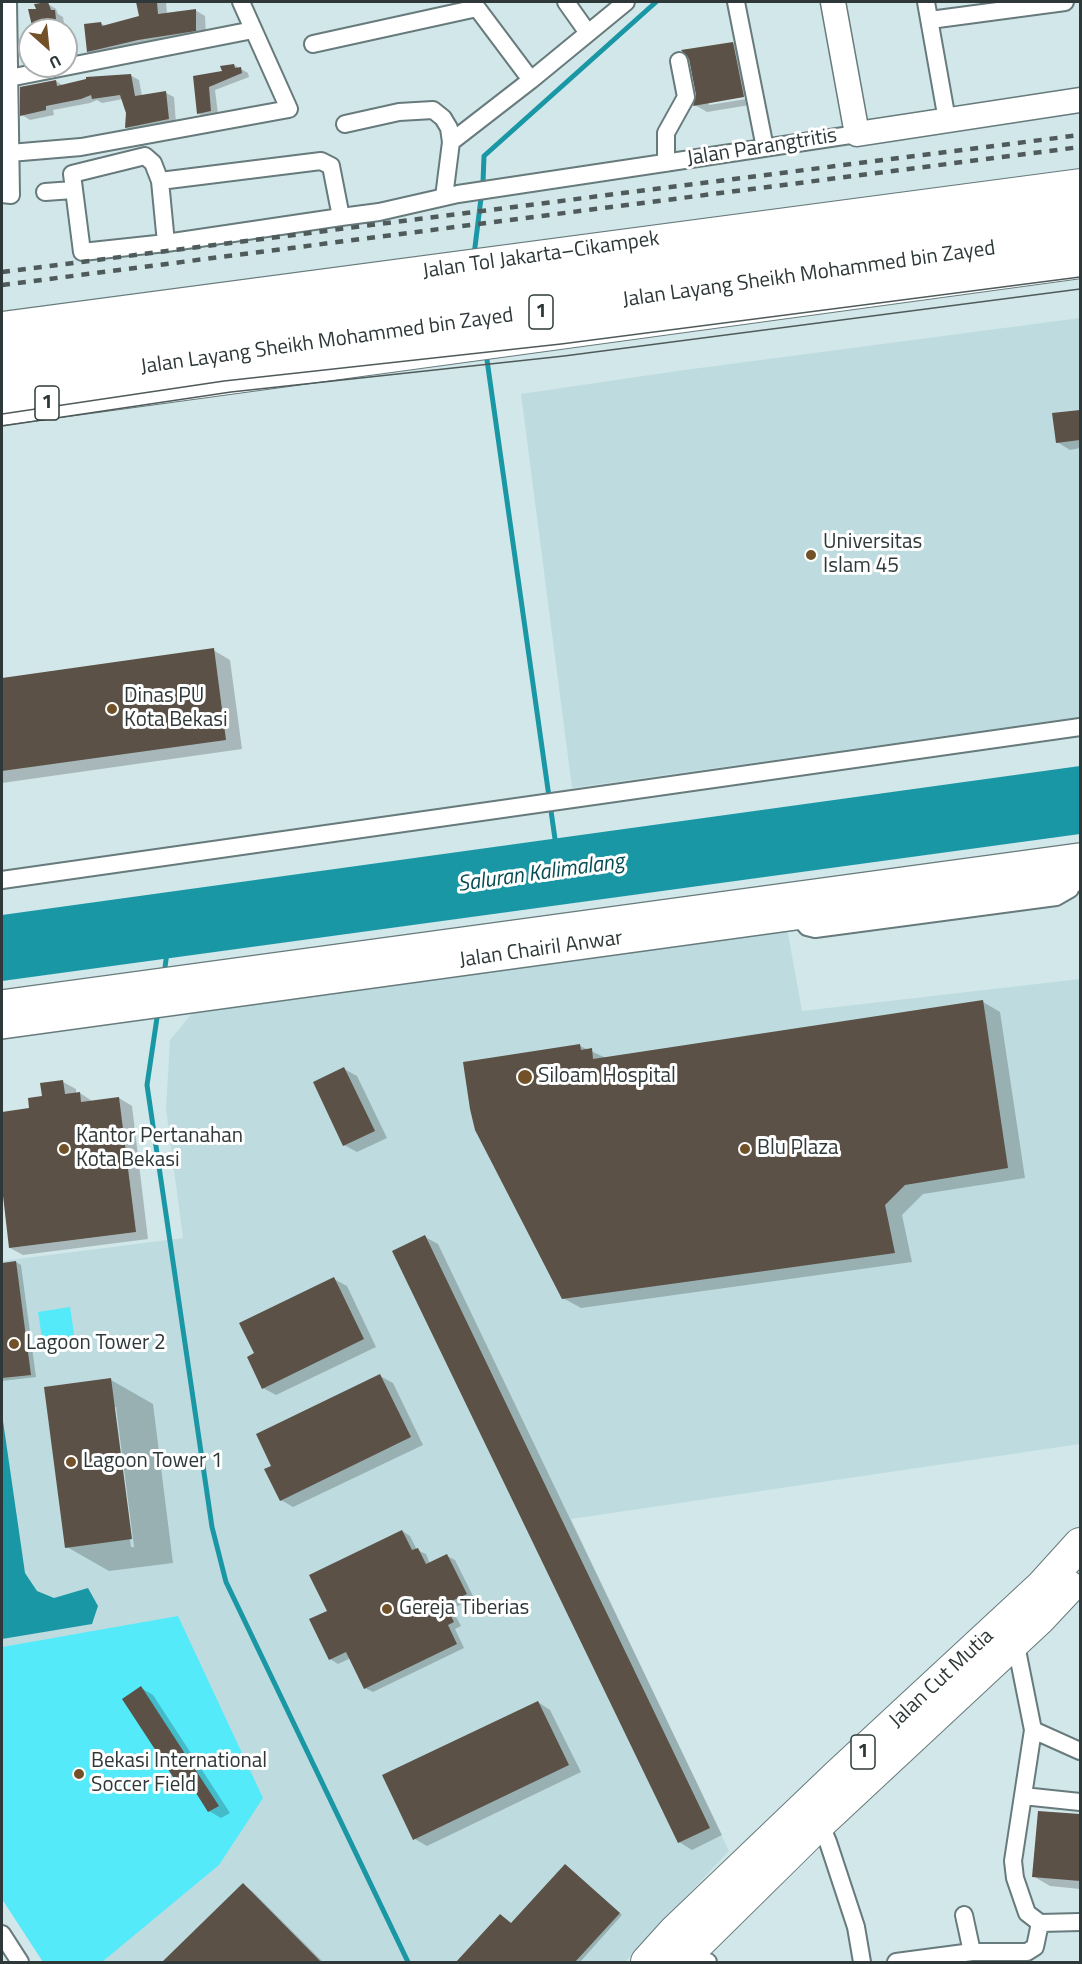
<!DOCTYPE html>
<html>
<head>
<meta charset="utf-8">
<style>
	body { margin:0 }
	#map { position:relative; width:1082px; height:1964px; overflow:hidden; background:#d2e7e9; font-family:"Titillium Web",sans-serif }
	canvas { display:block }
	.frame { position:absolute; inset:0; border:3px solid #2f3838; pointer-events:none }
	.north { position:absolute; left:18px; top:18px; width:60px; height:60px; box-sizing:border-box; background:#fff; border:2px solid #acafaf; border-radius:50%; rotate:153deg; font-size:16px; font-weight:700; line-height:24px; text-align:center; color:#2f3838 }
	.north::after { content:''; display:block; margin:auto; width:21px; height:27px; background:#725128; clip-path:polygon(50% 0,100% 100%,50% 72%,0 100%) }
</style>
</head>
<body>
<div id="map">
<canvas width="1082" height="1964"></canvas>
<div class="frame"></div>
<div class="north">U</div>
</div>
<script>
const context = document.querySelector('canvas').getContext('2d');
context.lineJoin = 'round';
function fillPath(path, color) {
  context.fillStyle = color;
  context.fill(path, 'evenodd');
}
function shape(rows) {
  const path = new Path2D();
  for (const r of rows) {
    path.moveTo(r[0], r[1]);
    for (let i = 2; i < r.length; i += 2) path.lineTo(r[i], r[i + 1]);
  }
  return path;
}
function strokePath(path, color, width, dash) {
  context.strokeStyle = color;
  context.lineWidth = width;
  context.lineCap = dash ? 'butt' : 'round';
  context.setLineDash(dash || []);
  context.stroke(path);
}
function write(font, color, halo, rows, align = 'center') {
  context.font = font + ' "Titillium Web",sans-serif';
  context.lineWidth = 6;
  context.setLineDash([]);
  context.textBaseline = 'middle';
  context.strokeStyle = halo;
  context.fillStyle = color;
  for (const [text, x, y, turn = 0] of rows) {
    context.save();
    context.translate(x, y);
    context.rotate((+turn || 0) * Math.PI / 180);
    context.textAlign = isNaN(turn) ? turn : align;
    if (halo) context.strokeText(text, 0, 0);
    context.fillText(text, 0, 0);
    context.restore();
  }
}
fillPath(shape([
	[1080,318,1080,717,572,788,521,394,677,371],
	[787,928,802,1011,1080,979,1080,1444,571,1519,729,1851,625,1962,43,1962,2,1899,2,1261,183,1238,166,1109,170,1040,194,1011]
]), '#bedcdf');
fillPath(shape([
	[70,1307,76,1346,44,1351,38,1312],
	[178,1616,263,1798,219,1865,102,1962,43,1962,2,1899,2,1647]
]), '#55eafa');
fillPath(shape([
	[1080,766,1080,834,2,981,2,915],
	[2,1414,25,1573,37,1591,54,1598,88,1588,98,1606,92,1624,2,1639]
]), '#1a97a4');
fillPath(shape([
	[137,2,166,2,167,14,195,10,205,16,206,36,98,57,88,51,101,23,106,27,141,17],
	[48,4,56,9,58,14,63,17,65,30,34,30,30,11,38,10],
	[733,43,746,51,756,104,707,112,695,105,698,95],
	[751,95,752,98,709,105,709,102],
	[234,65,248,73,249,77,215,90,218,114,205,117,198,113,195,77,224,72],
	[130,75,139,80,142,96,166,93,174,97,176,123,134,132,126,128,127,113,123,99,102,103,97,100,90,103,53,110,54,115,30,120,22,115,56,81,64,86],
	[1080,411,1080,448,1070,450,1057,442,1054,415],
	[213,650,230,660,242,749,2,783,2,679],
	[983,1002,1000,1012,1025,1178,923,1194,902,1215,912,1262,581,1308,563,1298,580,1046,606,1058],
	[344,1069,357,1076,387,1138,357,1152,344,1145],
	[63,1082,76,1089,76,1094,80,1093,92,1101,119,1098,132,1106,148,1239,23,1255,10,1248,2,1174,2,1113,31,1110],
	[425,1237,438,1244,722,1835,692,1850,679,1842],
	[16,1262,21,1265,36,1377,2,1381,2,1264],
	[334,1279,347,1286,376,1347,276,1395,263,1388,256,1354],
	[380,1376,393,1383,423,1445,293,1507,281,1500,273,1466],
	[111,1380,153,1404,173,1563,109,1571,67,1547],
	[113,1407,116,1407,134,1547,131,1547],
	[402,1531,410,1536,417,1550,426,1554,430,1564,447,1556,455,1560,474,1598,452,1609,461,1626,455,1629,464,1648,373,1692,365,1688,351,1658,338,1664,330,1659,329,1611],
	[141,1688,153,1695,230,1813,221,1818,209,1811,194,1787,190,1789,178,1782],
	[538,1702,550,1710,581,1772,427,1846,415,1839],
	[1040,1812,1080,1816,1080,1889,1050,1886,1033,1876],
	[566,1865,622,1915,580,1962,458,1962,501,1916,512,1925],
	[243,1885,252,1891,323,1962,164,1962]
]), '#0003');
strokePath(shape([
	[474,255,483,182,484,156,656,2],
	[486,353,556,846],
	[164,975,167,952],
	[158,1011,147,1085,212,1527,226,1582,408,1962]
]), '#1a97a4', 5);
fillPath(shape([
	[48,2,51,10,55,10,57,28,33,30,28,9,36,9,34,4],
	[136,2,157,2,158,14,196,9,196,31,138,40,87,52,84,24,101,22,102,26,139,16],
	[733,42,744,97,693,106,696,95,689,59,681,50],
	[234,64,235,68,241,67,242,73,209,87,211,111,197,114,193,76,222,71,220,66],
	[131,74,135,96,166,91,169,119,125,128,126,113,120,95,92,99,91,95,81,99,46,106,46,110,20,116,20,87,56,80,57,86,86,79,86,77],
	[1080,410,1080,440,1056,443,1052,413],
	[214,648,226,740,2,771,2,678],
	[983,1000,1008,1168,905,1185,885,1205,895,1253,562,1299,475,1130,470,1109,463,1062,580,1044,581,1050,592,1048,593,1059],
	[344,1067,375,1131,343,1146,313,1082],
	[63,1080,65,1094,80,1092,81,1102,119,1097,136,1232,9,1248,2,1187,2,1112,29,1108,28,1098,42,1096,40,1083],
	[425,1235,710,1828,678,1843,392,1251],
	[16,1261,31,1375,2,1378,2,1263],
	[334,1277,364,1339,262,1389,247,1357,254,1353,239,1323],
	[380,1374,411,1437,280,1501,264,1469,271,1466,256,1434],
	[111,1378,132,1539,65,1548,44,1387],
	[402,1530,412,1550,418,1548,426,1564,447,1554,467,1594,445,1604,454,1622,448,1625,457,1644,364,1689,346,1652,329,1660,309,1619,327,1611,309,1575],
	[141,1686,219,1806,208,1812,186,1777,177,1783,122,1699],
	[538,1701,569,1765,413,1840,382,1775],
	[1038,1811,1080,1814,1080,1881,1032,1877],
	[565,1864,620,1913,575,1962,456,1962,500,1914,511,1923],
	[243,1883,321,1962,162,1962]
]), '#5b5146');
const street = shape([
	[566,2,588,33],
	[736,2,765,148],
	[926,2,947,120],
	[930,20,1065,2],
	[313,44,477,8,531,80],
	[9,78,253,30],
	[345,124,399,112,433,110,443,118,449,128,451,142],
	[10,153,81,147,289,109,241,2],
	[666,163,666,133,686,97,679,61],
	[160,181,153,163,145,156,72,174,82,252,166,243,341,217,331,166,321,161,160,181,166,243],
	[45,192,73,190],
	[2,194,11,195,8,2],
	[444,197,451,142,531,80,626,2],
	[341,217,379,212,458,194,857,134],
	[2,880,1080,727],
	[797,915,807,927,815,929,1056,897,1070,889,1070,878],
	[1015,1640,1033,1730,1080,1751],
	[1033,1730,1013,1861,1015,1878,1027,1913,1040,1923,1080,1922],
	[1023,1796,1080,1802],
	[820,1823,828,1842,856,1927,862,1962],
	[964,1915,972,1952],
	[2,1934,20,1962],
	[684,1958,708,1962],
	[896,1962,972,1952,1027,1952,1035,1947,1040,1923]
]);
const secondary = shape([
	[833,2,857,134,1080,100]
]);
const primary = shape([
	[2,1004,1080,857],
	[2,1025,1080,877]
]);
const highway = shape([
	[2,328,1080,185],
	[2,358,1080,214],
	[2,386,1080,238],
	[2,409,1080,262],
	[647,1962,675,1931,838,1775,1042,1586,1080,1544],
	[679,1962,820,1823,1039,1619,1069,1587]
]);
strokePath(street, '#677a7c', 20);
strokePath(secondary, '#677a7c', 27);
strokePath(primary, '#677a7c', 30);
strokePath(highway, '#677a7c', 34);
strokePath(street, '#fff', 16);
strokePath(secondary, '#fff', 24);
strokePath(primary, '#fff', 27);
strokePath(highway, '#fff', 32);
strokePath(shape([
	[2,414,224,381,561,344,1080,277],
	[2,426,231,392,564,356,1080,289]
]), '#4f5a5b', 1.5);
strokePath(shape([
	[2,272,1080,135],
	[2,285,1080,147]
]), '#4f5a5b', 4.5, [8, 8]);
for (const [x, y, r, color] of [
	[811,555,6,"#725128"],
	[112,709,6,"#725128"],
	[525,1077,8,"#725128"],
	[64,1149,6,"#725128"],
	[745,1149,6,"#725128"],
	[14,1344,6,"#725128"],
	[71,1462,6,"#725128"],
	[387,1609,6,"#725128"],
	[79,1774,6,"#725128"]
]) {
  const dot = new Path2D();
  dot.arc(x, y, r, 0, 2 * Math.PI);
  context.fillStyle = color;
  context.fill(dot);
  strokePath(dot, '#fff', 2);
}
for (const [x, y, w] of [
	[541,312,24],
	[47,403,24],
	[863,1752,24]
]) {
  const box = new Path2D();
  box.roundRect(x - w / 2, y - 17, w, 34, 4.5);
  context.fillStyle = '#fff';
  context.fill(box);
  strokePath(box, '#2f3838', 1.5);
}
write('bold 20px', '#2f3838', null, [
	["1",541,312],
	["1",47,403],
	["1",863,1752]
]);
write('21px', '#2f3838', '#fff', [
	["Jalan Parangtritis",762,148,-9],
	["Jalan Tol Jakarta–Cikampek",541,256,-8],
	["Jalan Layang Sheikh Mohammed bin Zayed",809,275,-8],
	["Jalan Layang Sheikh Mohammed bin Zayed",327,342,-8],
	["Jalan Chairil Anwar",541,950,-8],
	["Jalan Cut Mutia",942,1679,-43]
]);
write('21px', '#2f3838', '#fff', [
	["Universitas",823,543],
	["Islam 45",823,567],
	["Dinas PU",124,697],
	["Kota Bekasi",124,721],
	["Siloam Hospital",538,1077],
	["Kantor Pertanahan",76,1137],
	["Kota Bekasi",76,1161],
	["Blu Plaza",757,1149],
	["Lagoon Tower 2",26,1344],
	["Lagoon Tower 1",83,1462],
	["Gereja Tiberias",399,1609],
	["Bekasi International",91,1762],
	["Soccer Field",91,1786]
], 'left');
write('italic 22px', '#074c53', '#fff', [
	["Saluran Kalimalang",541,874,-8]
]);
</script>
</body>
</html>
